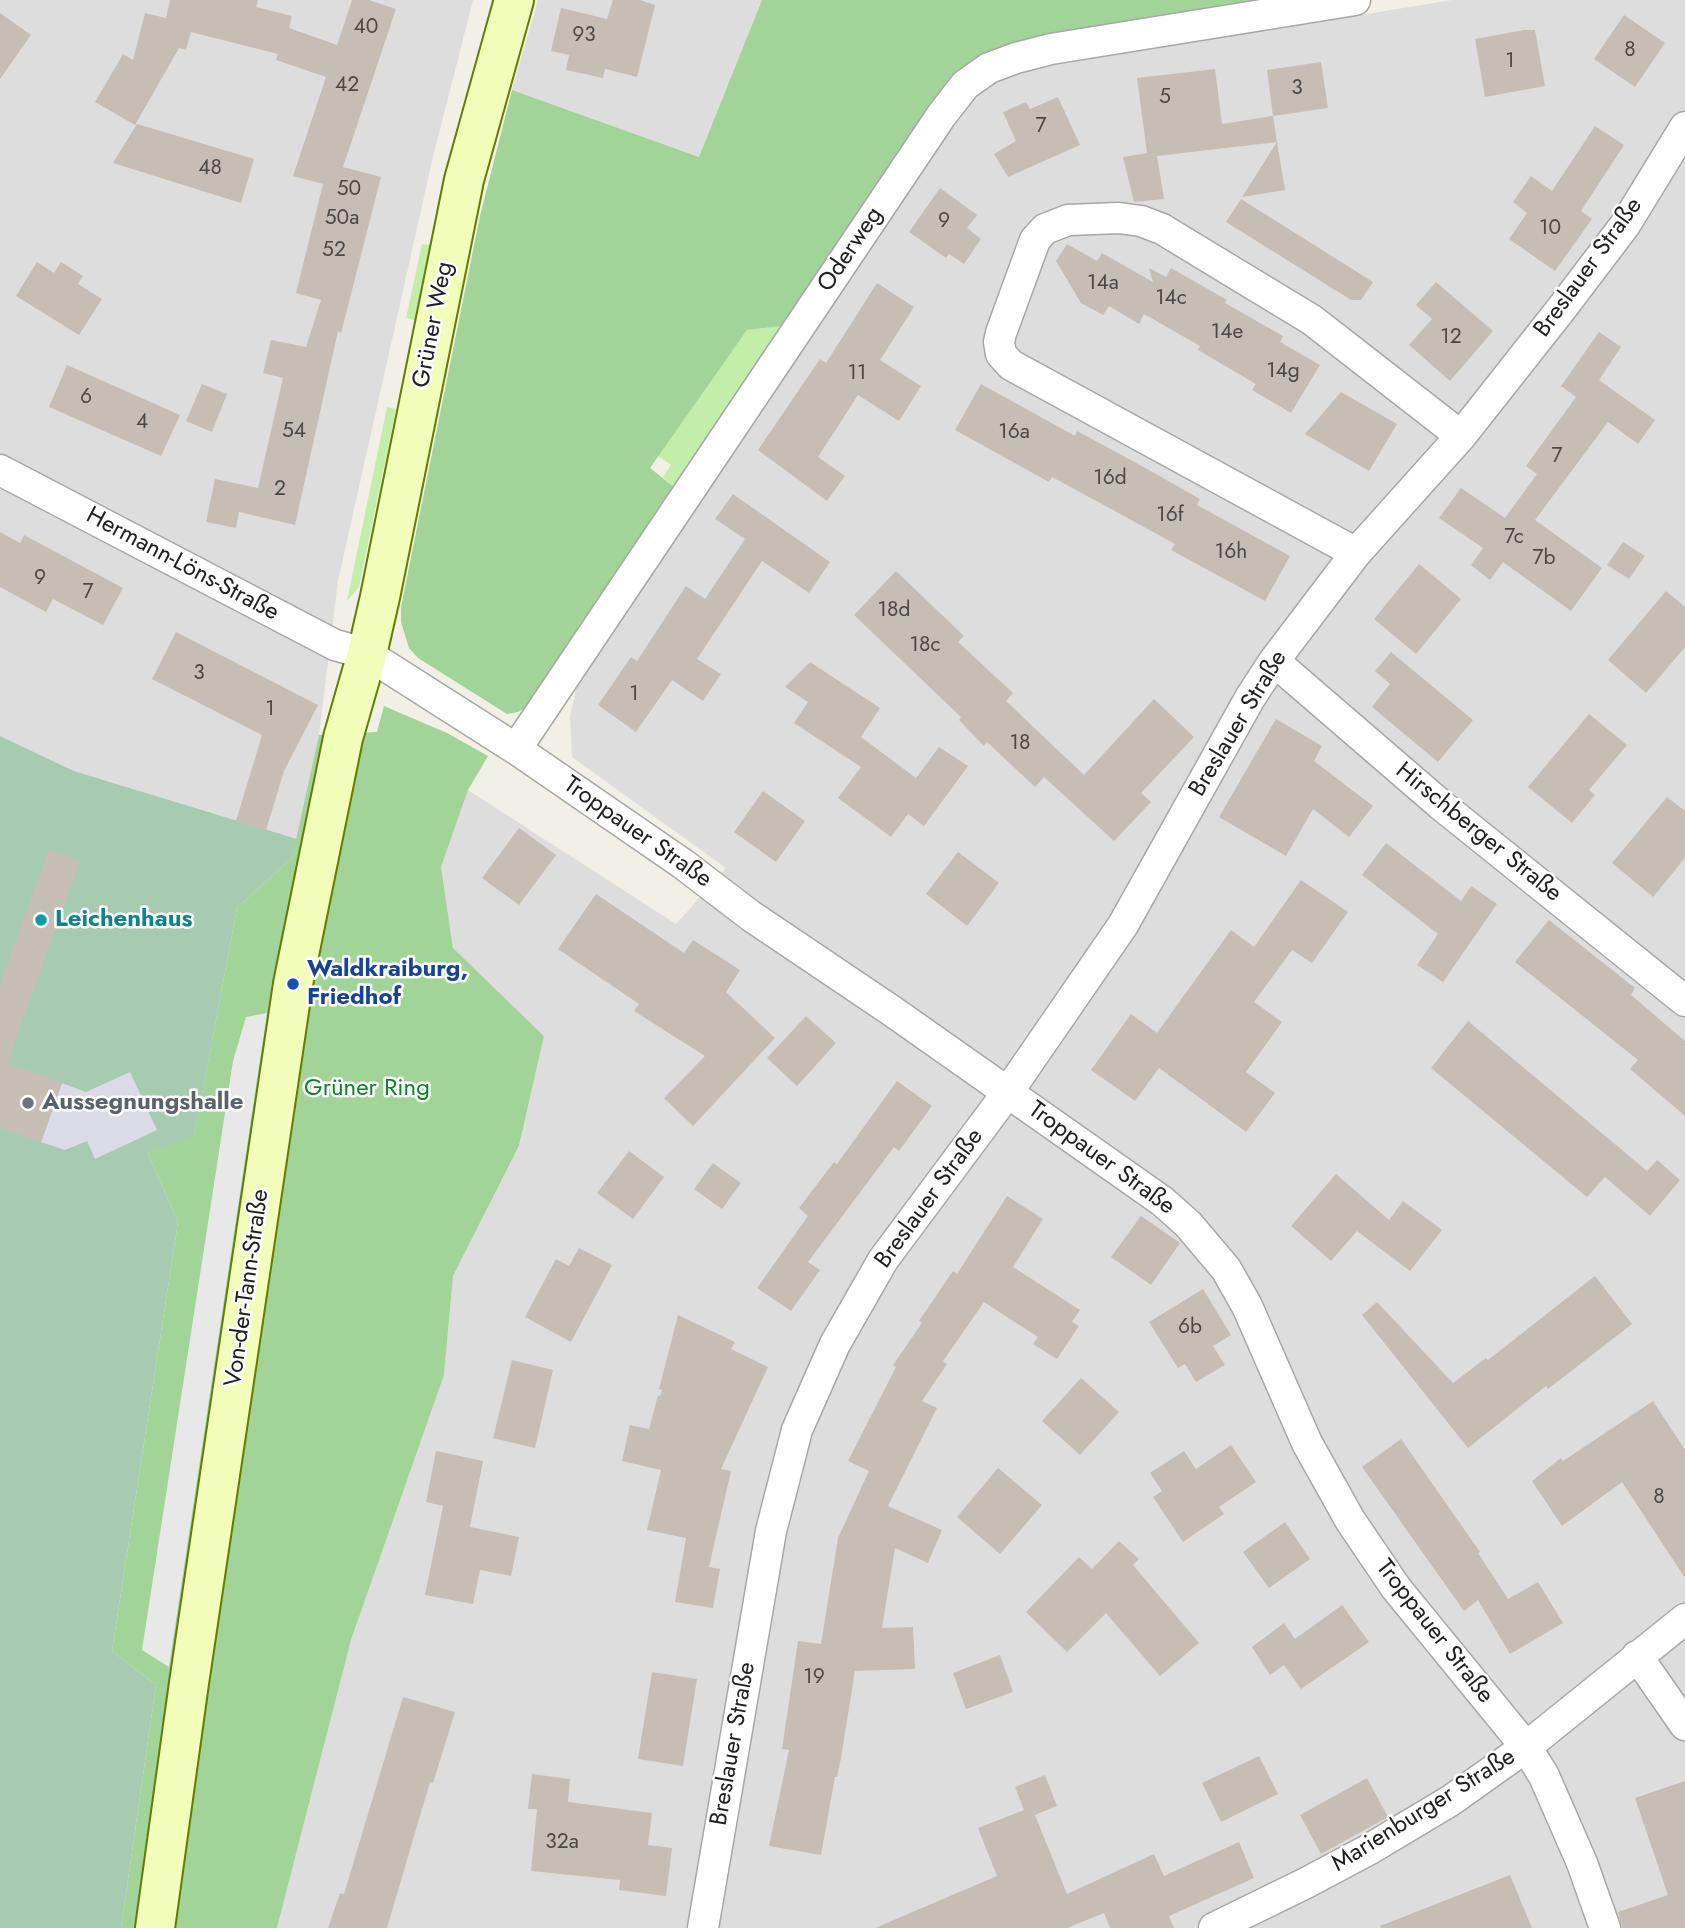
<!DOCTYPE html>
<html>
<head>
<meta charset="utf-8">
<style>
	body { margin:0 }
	canvas { display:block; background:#f1efe6 }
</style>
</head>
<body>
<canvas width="1685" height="1928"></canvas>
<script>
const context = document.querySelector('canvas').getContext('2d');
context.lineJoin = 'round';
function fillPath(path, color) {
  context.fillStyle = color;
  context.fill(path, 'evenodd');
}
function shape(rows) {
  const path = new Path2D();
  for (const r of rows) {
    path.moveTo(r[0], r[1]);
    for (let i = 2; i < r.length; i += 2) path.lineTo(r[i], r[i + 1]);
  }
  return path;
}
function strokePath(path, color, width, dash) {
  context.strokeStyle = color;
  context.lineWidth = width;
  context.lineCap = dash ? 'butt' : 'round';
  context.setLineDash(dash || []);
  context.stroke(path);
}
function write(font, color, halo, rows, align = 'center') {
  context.font = font + ' Jost,sans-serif';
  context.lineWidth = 5;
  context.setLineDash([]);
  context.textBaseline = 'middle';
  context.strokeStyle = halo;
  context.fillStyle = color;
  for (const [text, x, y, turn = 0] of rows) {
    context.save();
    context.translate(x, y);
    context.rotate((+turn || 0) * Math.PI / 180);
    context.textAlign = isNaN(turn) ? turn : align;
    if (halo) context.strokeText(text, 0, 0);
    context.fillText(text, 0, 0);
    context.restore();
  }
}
fillPath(shape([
	[0,0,473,0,432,161,338,581,319,735,297,839,74,771,0,736],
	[538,0,762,0,699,157,512,90],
	[1452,0,1685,0,1685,1928,277,1928,351,1640,444,1375,453,1276,519,1147,544,1036,453,948,441,867,468,790,676,924,726,868,572,757,570,716,578,681,952,127,975,96,996,81,1020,72,1055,65]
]), '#dedddd');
fillPath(shape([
	[422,244,430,245,415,320,406,318],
	[782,326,674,487,663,477,671,465,658,456,747,330],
	[387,407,396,409,359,587,347,601]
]), '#c3eea9');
fillPath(shape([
	[762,0,1265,0,1048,34,1011,44,982,54,956,74,930,105,782,326,747,330,650,468,674,487,528,706,518,712,507,714,418,658,409,648,401,622,401,607,480,216,512,90,699,157],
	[384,706,447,733,488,756,468,790,441,867,453,948,544,1036,519,1146,453,1276,444,1375,351,1640,277,1928,121,1928,156,1685,112,1651,178,1222,148,1153,194,1136,237,908,292,858,319,735,377,732]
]), '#a2d398');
fillPath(shape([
	[0,736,74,771,297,839,292,858,237,908,194,1137,148,1153,178,1222,112,1651,156,1685,121,1928,0,1928]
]), '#a6cbb0');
fillPath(shape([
	[267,1013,169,1667,142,1650,233,1061,246,1017]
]), '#e8e8e8');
fillPath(shape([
	[130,1072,157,1130,95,1159,87,1141,65,1150,41,1142,62,1083,86,1092]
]), '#dbdae7');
fillPath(shape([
	[170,0,258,0,256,7,292,16,289,28,337,45,352,0,369,0,396,9,343,167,381,177,341,333,338,331,295,525,239,512,236,528,206,522,215,479,258,488,283,378,263,373,271,340,306,347,321,300,296,293,323,184,293,176,326,77,276,60,278,54,191,32,186,50,179,48,135,125,95,102,123,54,133,60,145,13,166,18],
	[613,0,640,0,655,5,637,77,605,69,603,78,566,70,569,55,551,51,561,8,607,19],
	[0,13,31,35,0,79],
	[1624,15,1665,43,1635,87,1594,59],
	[1524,30,1535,30,1545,86,1485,97,1475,39],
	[1321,62,1328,108,1273,116,1267,70],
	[1215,69,1222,124,1273,116,1277,142,1157,156,1164,199,1134,202,1123,157,1147,153,1137,78],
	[1058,97,1080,145,1008,177,994,154,1016,141,1003,112,1026,102,1030,109],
	[137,124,254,159,241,203,113,163],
	[1595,126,1624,145,1581,211,1592,219,1555,271,1509,239,1527,213,1513,202,1531,176,1552,191],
	[1277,142,1285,190,1242,197],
	[940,188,977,215,967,228,981,239,964,264,949,254,946,258,909,232],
	[1241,199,1373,282,1361,300,1351,300,1226,222],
	[1067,244,1097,261,1102,253,1153,282,1149,268,1166,277,1171,268,1227,300,1225,303,1283,336,1280,342,1320,365,1291,413,1252,390,1256,384,1198,350,1200,346,1144,314,1139,324,1109,306,1103,315,1081,303,1056,261],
	[37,262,54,273,61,262,83,276,78,284,102,299,79,335,16,296],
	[1436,282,1493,331,1450,381,1409,345,1432,319,1416,305],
	[877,283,914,307,880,360,921,386,899,421,858,395,818,457,845,476,827,501,758,450,820,359,826,363],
	[1599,332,1621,347,1599,380,1655,420,1638,444,1608,422,1535,520,1602,568,1571,611,1503,562,1490,580,1471,565,1483,548,1439,518,1461,488,1505,518,1537,474,1526,466,1576,397,1561,386],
	[67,365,180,415,161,456,49,407],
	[202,384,227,394,212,432,186,421],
	[981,384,1075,436,1077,431,1140,465,1200,499,1197,505,1290,556,1265,601,1171,550,1175,544,1113,510,1052,477,1049,482,955,430],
	[1341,392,1397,424,1369,471,1305,434],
	[733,494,830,562,809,593,762,561,697,659,721,674,703,701,672,680,636,732,598,705,631,657,637,661,686,586,705,599,745,539,715,519],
	[0,532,20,543,24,535,123,588,103,625,53,599,46,612,0,587],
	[1623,542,1645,556,1629,579,1607,565],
	[1419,564,1461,599,1416,654,1374,619],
	[896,571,964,636,958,642,1013,693,1006,701,1084,775,1154,699,1194,737,1141,793,1151,802,1114,841,1044,777,1035,787,987,742,984,746,959,720,961,717,854,615],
	[1666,591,1685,607,1685,647,1646,693,1608,660],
	[176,632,318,705,284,771,266,830,236,821,262,735,152,679],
	[1391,652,1473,720,1438,762,1372,707,1390,684,1375,671],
	[810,662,880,708,861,737,916,778,939,747,968,766,924,826,908,814,891,837,838,798,861,767,794,723,808,702,785,687],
	[1589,714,1627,745,1589,790,1595,795,1572,823,1528,787],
	[1276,719,1322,746,1314,761,1373,806,1349,837,1313,809,1286,856,1219,817],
	[763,791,805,821,776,862,734,832],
	[1667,797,1685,811,1685,858,1653,897,1612,863],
	[519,828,556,855,519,905,482,878],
	[1386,843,1461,901,1471,886,1497,904,1443,982,1417,965,1438,934,1362,875],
	[49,850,80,861,7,1063,62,1083,41,1142,0,1128,0,984],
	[958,852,999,883,967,926,926,894],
	[1301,880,1348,912,1312,963,1292,950,1254,1002,1282,1022,1246,1072,1275,1093,1246,1132,1159,1068,1135,1101,1091,1070,1131,1014,1157,1033,1231,930,1254,947],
	[596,894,684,953,693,940,740,970,726,992,775,1038,693,1126,664,1098,705,1056,634,1011,639,1004,558,949],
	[1549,920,1635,988,1631,995,1685,1041,1685,1116,1630,1069,1638,1060,1515,962],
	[806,1016,836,1043,797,1086,767,1058],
	[1468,1021,1647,1171,1657,1160,1680,1180,1650,1216,1605,1177,1587,1197,1431,1068],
	[897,1081,932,1106,899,1151,894,1147,808,1262,820,1270,791,1311,757,1288,808,1216,799,1208,834,1162,837,1164],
	[629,1151,664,1177,633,1219,597,1193],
	[713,1163,741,1183,722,1209,694,1189],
	[1336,1174,1389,1220,1403,1201,1442,1230,1410,1271,1357,1231,1331,1261,1291,1226],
	[1007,1196,1043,1219,1013,1267,1080,1310,1072,1322,1079,1326,1057,1359,1033,1344,1038,1337,984,1302,943,1361,947,1364,922,1401,937,1408,888,1506,942,1530,928,1563,895,1548,882,1628,913,1627,915,1669,855,1671,841,1758,837,1777,835,1777,821,1855,769,1846,789,1750,782,1749,798,1641,821,1644,838,1538,869,1471,848,1461,896,1367,893,1365,922,1323,919,1321,953,1271,957,1274],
	[1141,1216,1180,1243,1151,1285,1111,1257],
	[579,1248,612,1265,571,1342,525,1317,556,1259,569,1266],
	[1595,1276,1632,1324,1548,1389,1546,1386,1468,1448,1362,1315,1377,1302,1453,1383,1486,1358,1488,1360],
	[1203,1289,1231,1335,1213,1346,1225,1365,1196,1382,1185,1364,1178,1368,1149,1322],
	[678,1315,735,1342,731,1349,768,1367,721,1469,731,1471,709,1567,720,1569,713,1608,675,1602,686,1538,647,1530,661,1470,622,1461,630,1425,649,1429,658,1395,660,1396,662,1390,659,1389],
	[512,1360,553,1370,535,1448,493,1438],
	[1081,1378,1119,1412,1080,1455,1042,1421],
	[1653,1401,1685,1450,1685,1578,1622,1482,1562,1526,1532,1481,1561,1458,1563,1461],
	[1401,1439,1480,1552,1478,1553,1508,1599,1538,1582,1563,1623,1510,1654,1478,1600,1464,1611,1362,1467],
	[1231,1445,1256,1482,1219,1507,1224,1514,1183,1542,1153,1497,1162,1491,1150,1473,1184,1451,1196,1469],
	[436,1451,483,1461,470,1527,519,1537,511,1576,480,1570,473,1604,425,1595,443,1506,426,1502],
	[998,1468,1042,1505,1000,1554,957,1517],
	[1285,1522,1310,1559,1269,1588,1243,1552],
	[1119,1541,1139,1559,1133,1565,1199,1643,1160,1676,1106,1613,1067,1652,1026,1612,1079,1557,1092,1569],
	[1342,1605,1369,1642,1301,1689,1284,1665,1270,1675,1252,1647,1284,1623,1295,1639],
	[1000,1655,1013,1692,966,1709,953,1673],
	[652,1672,697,1679,683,1766,638,1759],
	[403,1697,455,1712,433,1783,430,1782,387,1928,328,1928,340,1893,344,1894],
	[1259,1756,1278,1794,1221,1822,1202,1783],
	[532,1774,570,1779,568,1802,652,1813,648,1845,672,1848,666,1896,619,1890,620,1880,531,1871,537,1809,528,1809],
	[1045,1775,1057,1806,1035,1815,1067,1894,1154,1854,1164,1876,1239,1842,1254,1878,1169,1916,1174,1928,1110,1928,1104,1913,1067,1928,875,1928,997,1876,978,1828,1024,1810,1015,1787],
	[1367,1778,1388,1817,1321,1854,1300,1815],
	[1685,1781,1685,1928,1622,1928,1618,1912,1668,1895,1635,1798],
	[1510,1875,1532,1928,1381,1928,1380,1926]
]), '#c6beb5');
const street = shape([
	[0,470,335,645,367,654,516,749,683,864,751,916,892,1011,1162,1201,1188,1224,1226,1269,1247,1306,1307,1443,1350,1520,1396,1588,1526,1747,1544,1776,1582,1863,1605,1928],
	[1356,553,1011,365,1001,354,999,342,1001,333,1035,240,1045,229,1068,220,1119,218,1141,221,1162,229,1312,320,1461,436],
	[1274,661,1441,805,1685,1001],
	[516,749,941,116,965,85,989,68,1016,58,1051,49,1355,0],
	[1637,1656,1685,1725],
	[703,1928,771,1531,797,1430,835,1344,883,1260,1008,1092,1123,925,1250,698,1274,661,1356,553,1461,436,1562,308,1625,225,1685,127],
	[1214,1928,1306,1883,1368,1850,1450,1801,1526,1747,1685,1619]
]);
const secondary = shape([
	[155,1928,189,1683,293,984,343,738,367,654,380,597,464,180,514,0]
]);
strokePath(street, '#a7a7a7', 33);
strokePath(secondary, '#617e00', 42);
strokePath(street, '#fff', 30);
strokePath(secondary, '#f1fdb8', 38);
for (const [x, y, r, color] of [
	[41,920,7,"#0f9aa8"],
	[293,984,7,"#1a4fb4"],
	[28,1103,7,"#6b7280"]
]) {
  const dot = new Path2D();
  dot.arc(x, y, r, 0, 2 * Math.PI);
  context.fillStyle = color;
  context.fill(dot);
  strokePath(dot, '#fff', 2.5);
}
write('21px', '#4a4845', null, [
	["40",366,28],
	["93",584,36],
	["8",1630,51],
	["1",1510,62],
	["42",347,86],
	["3",1297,89],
	["5",1165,98],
	["7",1041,127],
	["48",210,169],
	["50",349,190],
	["50a",342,219],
	["9",944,222],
	["10",1550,229],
	["52",334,251],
	["14a",1103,284],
	["14c",1171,299],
	["14e",1227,333],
	["12",1451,338],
	["14g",1283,372],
	["11",857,374],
	["6",86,398],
	["4",142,423],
	["54",294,432],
	["16a",1014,433],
	["7",1557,457],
	["16d",1110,479],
	["2",280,490],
	["16f",1170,516],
	["7c",1514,538],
	["16h",1231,553],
	["7b",1544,559],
	["9",40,579],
	["7",88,593],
	["18d",894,611],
	["18c",925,646],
	["3",199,674],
	["1",634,695],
	["1",270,710],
	["18",1020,744],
	["6b",1190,1328],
	["8",1659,1498],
	["19",814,1678],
	["32a",562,1843]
]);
write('24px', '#202020', '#fff', [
	["Oderweg",851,250,-56],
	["Breslauer Straße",1589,268,-54],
	["Grüner Weg",434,325,-79],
	["Hermann-Löns-Straße",182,565,28],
	["Breslauer Straße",1239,724,-59],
	["Troppauer Straße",637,833,35],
	["Hirschberger Straße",1478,833,39],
	["Troppauer Straße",1101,1159,36],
	["Breslauer Straße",930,1199,-54],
	["Von-der-Tann-Straße",248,1288,-82],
	["Troppauer Straße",1434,1632,52],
	["Breslauer Straße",734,1744,-80],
	["Marienburger Straße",1424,1811,-32]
]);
write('bold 24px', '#0d838f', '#fff', [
	["Leichenhaus",55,920]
], 'left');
write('bold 24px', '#164399', '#fff', [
	["Waldkraiburg,",307,970],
	["Friedhof",307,998]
], 'left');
write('24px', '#05861f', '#fff', [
	["Grüner Ring",367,1089]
]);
write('bold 24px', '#5b616d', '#fff', [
	["Aussegnungshalle",42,1103]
], 'left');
</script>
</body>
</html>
